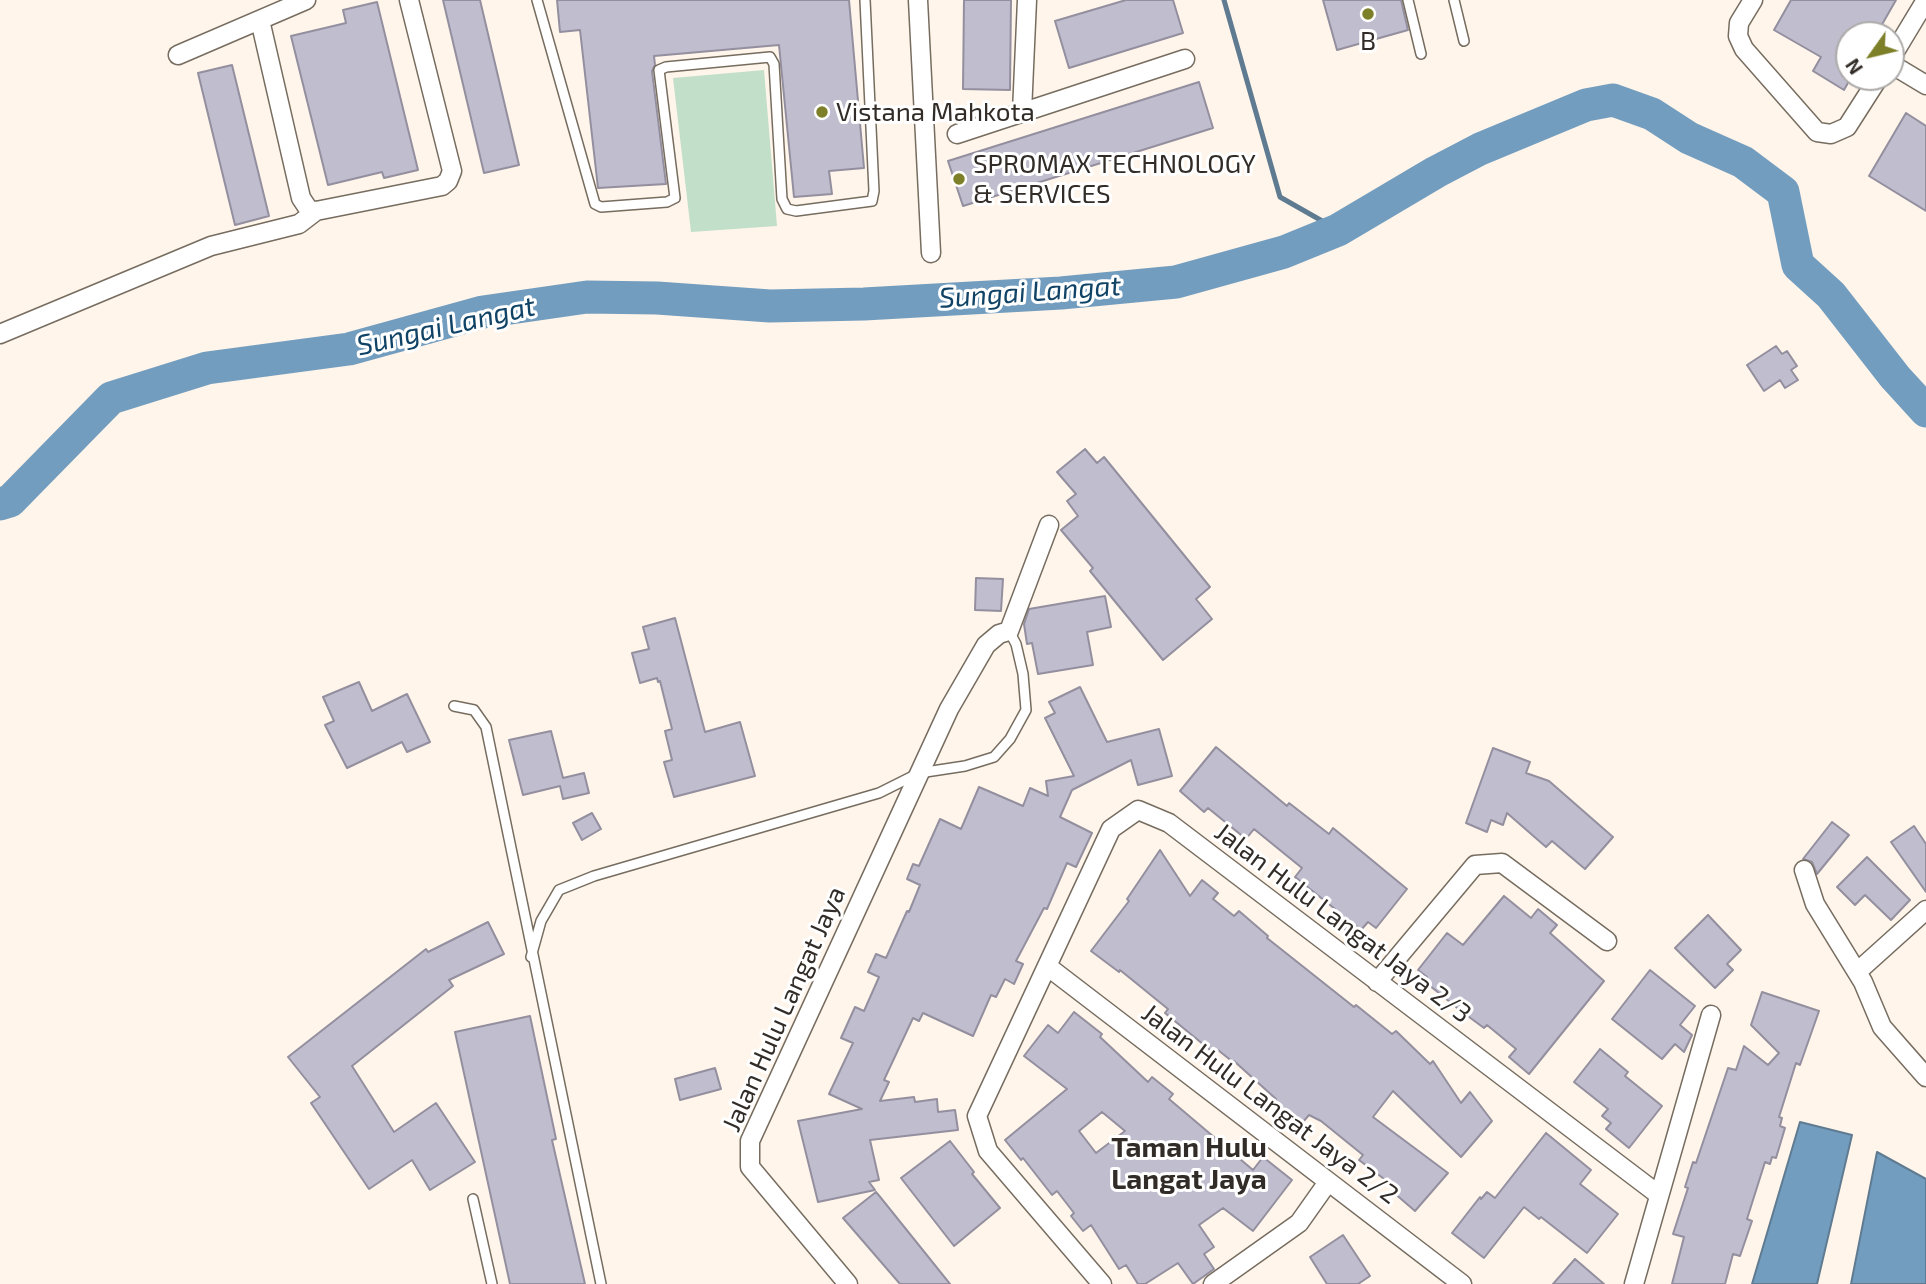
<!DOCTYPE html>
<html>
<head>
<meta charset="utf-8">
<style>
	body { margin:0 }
	#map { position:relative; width:1926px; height:1284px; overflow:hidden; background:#fff5ea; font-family:"Exo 2",sans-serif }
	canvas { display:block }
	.north { position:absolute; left:1835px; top:21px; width:70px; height:70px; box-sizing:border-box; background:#fff; border:2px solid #adaba9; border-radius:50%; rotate:236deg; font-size:19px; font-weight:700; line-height:28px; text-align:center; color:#312c27 }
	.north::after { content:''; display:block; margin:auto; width:24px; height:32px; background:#7e8029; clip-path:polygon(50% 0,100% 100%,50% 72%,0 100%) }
</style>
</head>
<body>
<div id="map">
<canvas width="1926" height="1284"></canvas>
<div class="north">N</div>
</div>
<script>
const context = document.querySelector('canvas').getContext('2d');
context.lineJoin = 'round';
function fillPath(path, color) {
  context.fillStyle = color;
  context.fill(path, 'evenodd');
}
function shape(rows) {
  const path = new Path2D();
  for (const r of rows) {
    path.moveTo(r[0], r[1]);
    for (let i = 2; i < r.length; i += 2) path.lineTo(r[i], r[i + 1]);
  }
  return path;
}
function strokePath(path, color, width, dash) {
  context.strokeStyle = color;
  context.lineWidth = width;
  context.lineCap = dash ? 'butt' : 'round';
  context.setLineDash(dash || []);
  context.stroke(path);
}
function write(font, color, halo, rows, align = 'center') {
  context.font = font + ' "Exo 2",sans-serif';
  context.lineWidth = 6;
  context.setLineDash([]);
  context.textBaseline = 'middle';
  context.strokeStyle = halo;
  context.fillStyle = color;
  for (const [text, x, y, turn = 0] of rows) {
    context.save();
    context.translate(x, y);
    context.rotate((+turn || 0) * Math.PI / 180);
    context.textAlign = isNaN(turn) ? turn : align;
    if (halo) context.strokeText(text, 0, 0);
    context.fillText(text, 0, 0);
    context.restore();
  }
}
fillPath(shape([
	[764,70,777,226,691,232,673,78]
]), '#c2dfc9');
const water = shape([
	[1800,1122,1852,1135,1817,1284,1752,1284,1800,1122],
	[1877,1152,1926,1179,1926,1284,1851,1284,1877,1152]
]);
fillPath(water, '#739dbf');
strokePath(water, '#5f7b91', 2);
strokePath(shape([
	[1224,0,1280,197,1338,230]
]), '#5f7b91', 5);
strokePath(shape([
	[0,504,10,501,111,398,207,368,349,349,483,312,587,297,657,298,770,306,864,304,1061,293,1176,282,1284,252,1338,230,1436,172,1480,149,1586,105,1613,100,1652,114,1689,138,1743,162,1783,192,1798,265,1831,295,1895,377,1926,411]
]), '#739dbf', 33);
const building = shape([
	[443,0,480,0,519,165,484,173,443,0],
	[557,0,849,0,864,168,829,171,832,194,794,197,779,45,654,56,655,65,652,71,666,184,598,188,580,30,560,32,557,0],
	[964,0,1011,0,1010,90,963,89,964,0],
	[1126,0,1173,0,1183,33,1069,68,1055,21,1126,0],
	[1323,0,1401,0,1408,30,1337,50,1323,0],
	[1791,0,1896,0,1876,35,1849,35,1849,81,1844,90,1813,71,1821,57,1774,30,1791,0],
	[377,2,418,170,384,178,382,172,328,185,291,36,346,23,343,10,377,2],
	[232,65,269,216,235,225,198,73,232,65],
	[1199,82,1213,128,963,206,948,161,1199,82],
	[1906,113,1926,126,1926,211,1869,176,1906,113],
	[1776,346,1782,354,1787,351,1797,366,1791,370,1798,380,1785,388,1780,380,1764,391,1747,365,1776,346],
	[1085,449,1097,463,1104,457,1210,587,1196,599,1212,619,1163,660,1090,571,1093,568,1061,530,1078,516,1067,501,1076,494,1057,472,1085,449],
	[976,578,1003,579,1001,611,975,610,976,578],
	[1105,596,1111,627,1087,632,1093,665,1038,674,1032,643,1027,644,1024,624,1029,609,1105,596],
	[675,618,705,732,740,722,755,776,674,797,664,762,672,760,665,731,672,729,660,681,658,682,657,678,640,683,632,653,649,649,643,627,675,618],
	[359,682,372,711,407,694,430,742,407,752,402,742,347,768,325,725,334,721,323,697,359,682],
	[1080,687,1107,742,1159,729,1172,776,1138,785,1131,760,1072,790,1060,817,1092,833,1076,867,1067,863,1047,909,1044,908,1016,961,1023,964,1014,984,1005,979,996,997,991,995,973,1036,923,1013,919,1021,913,1018,884,1080,889,1082,880,1101,914,1097,915,1102,937,1099,938,1112,955,1110,958,1130,870,1140,879,1180,869,1182,875,1190,818,1202,798,1121,862,1109,829,1094,853,1043,841,1038,855,1007,864,1011,879,977,868,972,876,954,886,958,907,911,909,912,920,885,907,879,913,864,919,866,940,819,961,829,979,787,1023,806,1030,788,1048,796,1046,781,1074,776,1045,718,1055,713,1049,702,1080,687],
	[551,731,563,778,584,773,589,793,563,799,560,786,523,795,509,740,551,731],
	[1216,747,1287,806,1289,803,1329,834,1333,828,1407,889,1376,928,1368,922,1361,930,1353,923,1347,931,1328,917,1335,909,1295,877,1302,868,1254,829,1246,839,1208,808,1204,812,1180,791,1216,747],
	[1493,748,1530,762,1526,773,1549,781,1613,837,1585,869,1552,841,1546,847,1507,813,1503,825,1491,820,1487,832,1466,823,1493,748],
	[592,813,601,829,582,840,573,823,592,813],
	[1832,822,1849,835,1817,874,1812,862,1803,859,1832,822],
	[1914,826,1926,844,1926,892,1891,842,1914,826],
	[1160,850,1190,896,1202,880,1218,893,1213,899,1234,916,1239,911,1268,936,1267,938,1354,1007,1356,1005,1392,1034,1396,1031,1430,1064,1433,1061,1461,1103,1470,1092,1492,1121,1461,1157,1393,1091,1373,1117,1448,1173,1415,1211,1393,1192,1396,1188,1359,1160,1363,1155,1321,1121,1309,1115,1303,1122,1291,1112,1287,1118,1271,1104,1276,1099,1234,1061,1233,1062,1218,1050,1215,1054,1165,1013,1168,1009,1120,970,1119,972,1091,951,1129,901,1127,899,1160,850],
	[1867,857,1910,900,1891,920,1865,895,1855,905,1837,887,1867,857],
	[1504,896,1531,918,1538,909,1557,925,1550,933,1604,981,1529,1074,1509,1057,1516,1049,1487,1025,1484,1028,1461,1011,1424,981,1427,977,1418,970,1447,933,1463,945,1504,896],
	[1708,915,1741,950,1727,964,1733,970,1715,988,1675,948,1708,915],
	[488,922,504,954,449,980,453,986,352,1066,394,1132,436,1103,475,1162,430,1190,412,1160,369,1189,311,1103,320,1097,288,1057,426,949,428,952,488,922],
	[1650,970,1695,1006,1680,1025,1692,1035,1684,1052,1675,1044,1662,1059,1612,1019,1650,970],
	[1762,992,1819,1011,1800,1065,1796,1063,1779,1117,1782,1118,1780,1126,1785,1128,1776,1158,1772,1157,1770,1164,1765,1162,1747,1219,1752,1221,1740,1256,1733,1254,1725,1284,1672,1284,1684,1237,1673,1234,1688,1188,1685,1187,1693,1162,1696,1163,1728,1068,1736,1070,1744,1046,1768,1065,1779,1053,1751,1025,1762,992],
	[1074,1012,1102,1034,1100,1037,1148,1082,1152,1077,1173,1094,1169,1099,1253,1170,1263,1157,1292,1180,1253,1231,1223,1208,1199,1225,1214,1247,1204,1254,1214,1269,1193,1284,1178,1263,1145,1284,1138,1284,1126,1265,1119,1269,1091,1225,1083,1231,1071,1216,1074,1213,1057,1191,1052,1195,1023,1158,1021,1160,1005,1140,1067,1089,1024,1056,1048,1025,1058,1033,1074,1012],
	[1102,1112,1125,1131,1096,1153,1079,1131,1102,1112],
	[530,1016,556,1139,552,1140,585,1284,510,1284,455,1032,530,1016],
	[1600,1049,1628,1072,1625,1076,1662,1106,1629,1148,1606,1129,1611,1123,1602,1116,1608,1109,1574,1082,1600,1049],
	[715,1068,721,1089,680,1100,675,1079,715,1068],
	[1546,1133,1591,1170,1580,1184,1618,1214,1587,1253,1541,1217,1539,1219,1524,1207,1484,1258,1452,1233,1480,1197,1481,1199,1487,1192,1495,1198,1546,1133],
	[950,1141,974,1172,972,1174,1000,1208,954,1246,901,1178,950,1141],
	[876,1192,881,1198,950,1284,900,1284,843,1218,876,1192],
	[1343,1235,1370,1276,1358,1284,1327,1284,1310,1257,1343,1235],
	[1575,1259,1604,1284,1553,1284,1575,1259]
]);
fillPath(building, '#c0bdce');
strokePath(building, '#938f9f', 2);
const service = shape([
	[537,0,595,204,601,207,667,202,675,198,659,70,666,67,770,57,774,64,782,199,787,209,796,211,872,201,874,191,865,0],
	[1408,0,1421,54],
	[1454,0,1464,41],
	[454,706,474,710,486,727,601,1284],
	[531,957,541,921,559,890,594,876,879,793,919,773,965,766,994,757,1010,739,1026,710,1023,674,1016,644,1009,631],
	[473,1199,492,1284]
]);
const minor = shape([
	[918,0,931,253],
	[1753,0,1739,23,1738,36,1744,49,1817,132,1831,134,1847,127,1879,77],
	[260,20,301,198,309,210,316,211,442,186,448,181,452,171,409,0],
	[178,55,306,0],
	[1891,58,1926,0],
	[1891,64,1926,85],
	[1022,112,1027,0],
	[957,134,1185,59],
	[0,334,211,246,299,224,316,211],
	[1804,870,1815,904,1863,982,1882,1027,1926,1077],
	[1047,966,1462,1284],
	[1857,972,1926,910],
	[1377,982,1475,865,1502,863,1607,941],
	[848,1284,750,1167,750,1141,949,709,986,645,999,634,1009,631,1049,525],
	[1102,1284,988,1151,977,1116,1111,829,1138,810,1169,823,1659,1195],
	[1213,1284,1299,1223,1328,1182],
	[1634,1284,1711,1015]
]);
strokePath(service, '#766c5f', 12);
strokePath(minor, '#766c5f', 21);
strokePath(service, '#fff', 9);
strokePath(minor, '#fff', 18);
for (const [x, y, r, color] of [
	[1368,14,7,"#7e8029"],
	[822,112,7,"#7e8029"],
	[959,179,7,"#7e8029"]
]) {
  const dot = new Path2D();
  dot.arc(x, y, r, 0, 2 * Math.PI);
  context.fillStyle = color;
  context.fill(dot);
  strokePath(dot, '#fff', 2.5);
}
write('26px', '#312c27', '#fff', [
	["B",1368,41,"center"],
	["Vistana Mahkota",836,112],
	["SPROMAX TECHNOLOGY",973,164],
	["& SERVICES",973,194]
], 'left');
write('26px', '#312c27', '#fff', [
	["Jalan Hulu Langat Jaya 2/3",1343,923,37],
	["Jalan Hulu Langat Jaya",784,1009,-66],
	["Jalan Hulu Langat Jaya 2/2",1270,1104,37]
]);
write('italic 28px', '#104365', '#fff', [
	["Sungai Langat",1030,292,-4],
	["Sungai Langat",446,326,-13]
]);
write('bold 28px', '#312c27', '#fff', [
	["Taman Hulu",1189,1148],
	["Langat Jaya",1189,1180]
]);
</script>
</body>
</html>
